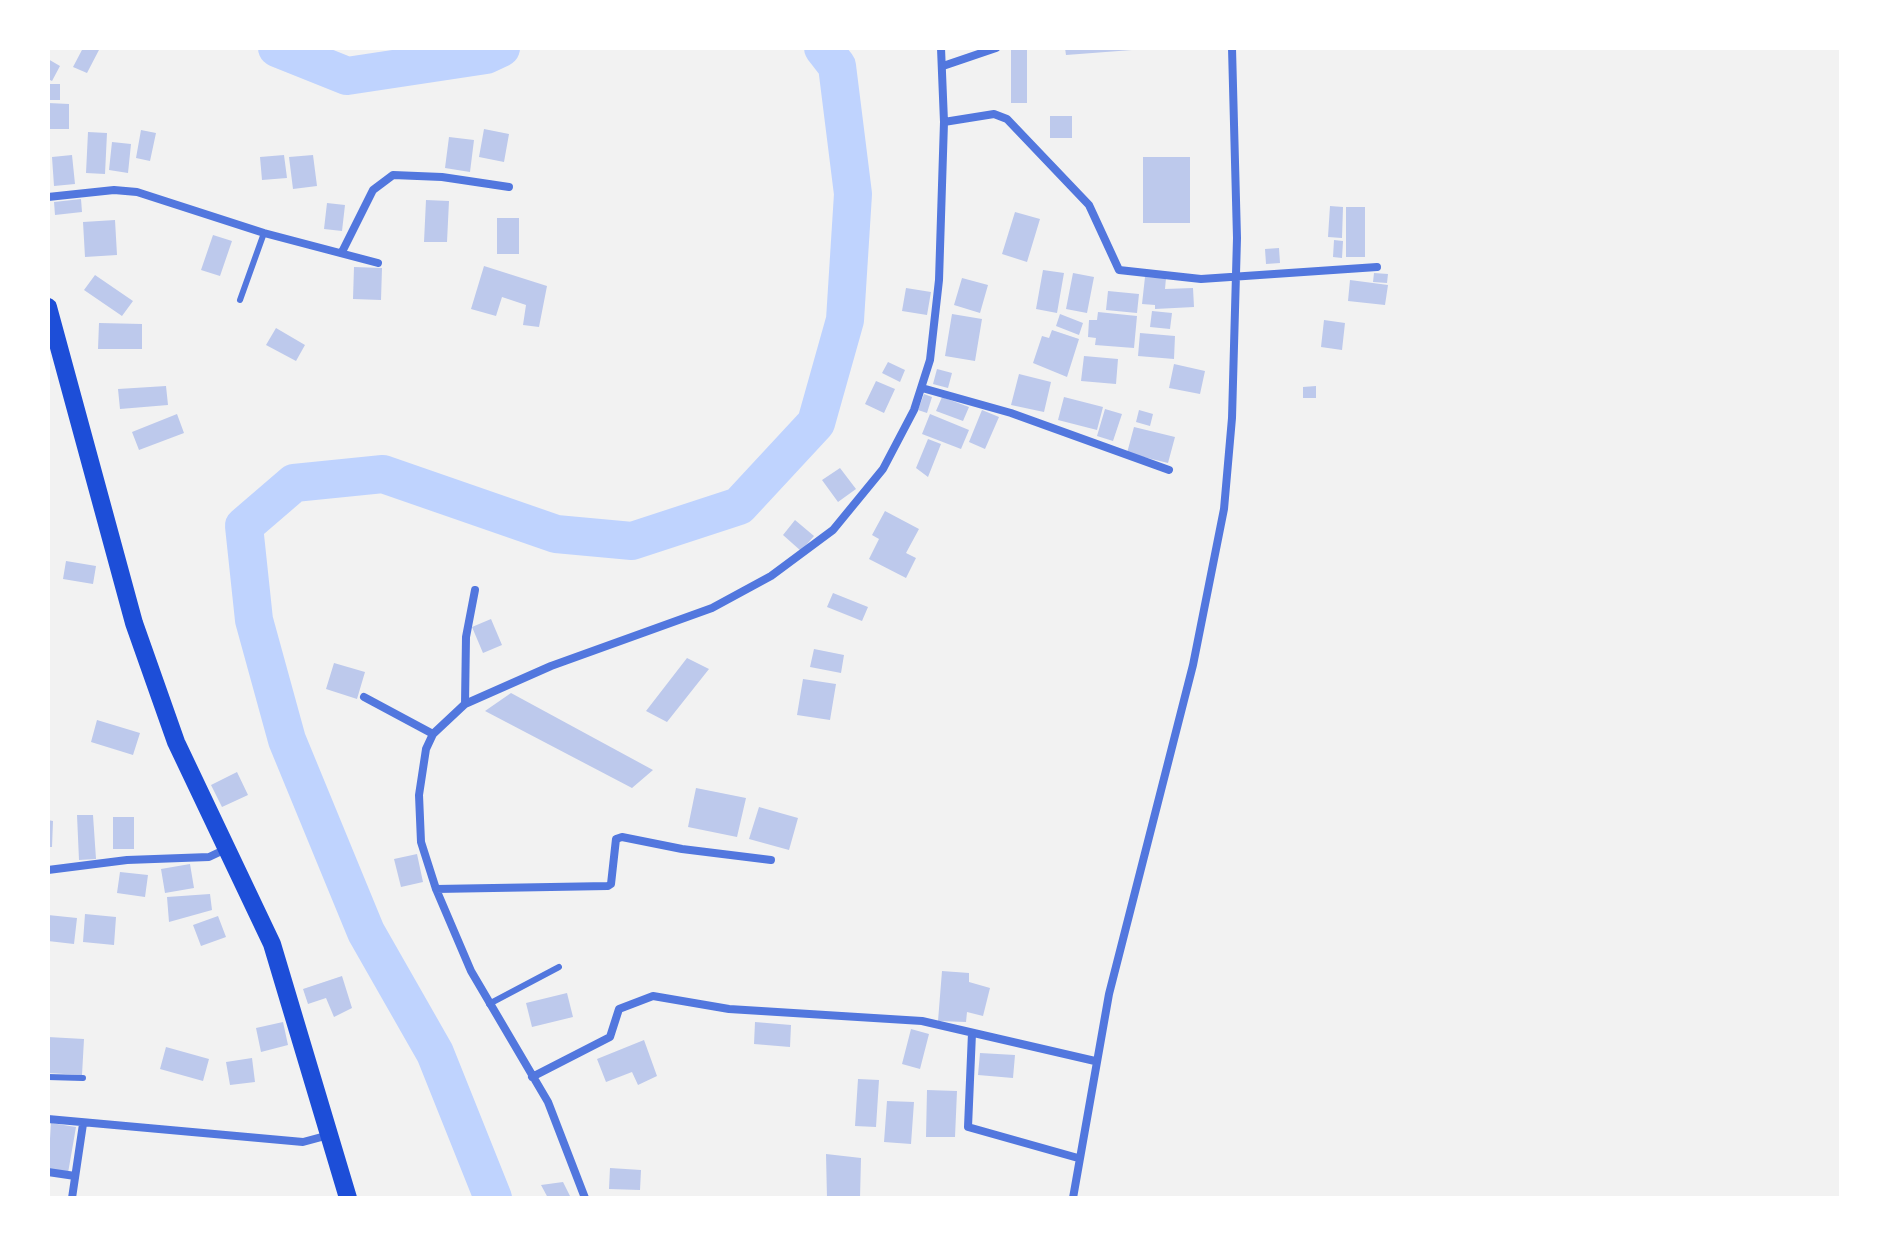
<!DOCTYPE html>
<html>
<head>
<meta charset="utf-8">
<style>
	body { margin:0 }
	#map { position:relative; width:1889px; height:1246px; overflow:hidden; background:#f2f2f2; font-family:"Roboto Condensed",sans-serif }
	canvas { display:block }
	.frame { position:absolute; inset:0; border:50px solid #fff; pointer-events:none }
</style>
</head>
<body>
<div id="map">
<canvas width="1889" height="1246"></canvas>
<div class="frame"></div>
</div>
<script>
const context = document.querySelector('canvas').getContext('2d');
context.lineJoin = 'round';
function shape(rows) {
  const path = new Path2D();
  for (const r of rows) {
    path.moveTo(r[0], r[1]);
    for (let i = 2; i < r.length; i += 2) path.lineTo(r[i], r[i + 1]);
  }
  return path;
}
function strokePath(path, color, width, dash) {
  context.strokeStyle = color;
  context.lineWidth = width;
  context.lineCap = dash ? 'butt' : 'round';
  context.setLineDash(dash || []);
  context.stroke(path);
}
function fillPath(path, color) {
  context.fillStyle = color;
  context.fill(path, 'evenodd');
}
strokePath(shape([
	[277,48,347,76,486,55,501,48],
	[493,1198,435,1053,366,932,287,740,254,620,244,526,294,483,383,474,556,534,632,541,739,506,816,423,845,320,853,194,837,66,823,48]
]), '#bfd3fe', 38);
fillPath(shape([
	[83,48,100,48,87,73,73,67],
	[1065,48,1132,48,1132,50,1066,55],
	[1011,49,1027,49,1027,103,1011,103],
	[48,59,60,66,52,81,48,79],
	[48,84,60,84,60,100,48,100],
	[48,103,69,104,69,129,48,129],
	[1050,116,1072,116,1072,138,1050,138],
	[484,129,509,134,504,162,479,157],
	[141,130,156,133,150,161,136,158],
	[88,132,107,133,105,174,86,173],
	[449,137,474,140,470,172,445,168],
	[112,142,131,144,128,173,109,170],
	[72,155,75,184,54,186,52,157],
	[284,155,287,178,262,180,260,157],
	[313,155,317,186,293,189,289,157],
	[1143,157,1190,157,1190,223,1143,223],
	[81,199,82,212,55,215,54,202],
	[426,200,449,201,447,242,424,242],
	[327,203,345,205,342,231,324,229],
	[1330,206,1343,207,1342,238,1328,237],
	[1346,207,1365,207,1365,257,1346,257],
	[1015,212,1040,219,1027,262,1002,254],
	[497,218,519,218,519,254,497,254],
	[115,220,117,255,85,257,83,222],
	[213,235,232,241,220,276,201,270],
	[1334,240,1343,241,1342,258,1333,257],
	[1279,248,1280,263,1266,264,1265,249],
	[484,266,547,286,539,327,523,325,526,305,502,297,496,316,471,309],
	[354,267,382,268,381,300,353,299],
	[1043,270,1064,273,1057,313,1036,309],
	[1073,273,1094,277,1087,313,1066,309],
	[1374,273,1388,274,1387,283,1373,282],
	[95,275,133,301,122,316,84,290],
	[1145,277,1166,278,1165,289,1193,288,1194,307,1155,309,1155,305,1142,304],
	[962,278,988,285,980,313,954,305],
	[1350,280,1388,285,1385,305,1348,301],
	[906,288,931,292,927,315,902,311],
	[1108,291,1139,294,1137,313,1106,310],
	[1152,311,1172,313,1170,329,1150,327],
	[1098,312,1137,316,1134,348,1095,345,1096,338,1088,337,1089,320,1097,320],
	[952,314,982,319,975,361,945,356],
	[1060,314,1083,323,1079,335,1056,326],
	[1324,320,1345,323,1342,350,1321,347],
	[99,323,142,324,142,349,98,349],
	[276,328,305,345,296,361,266,345],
	[1052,330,1079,339,1067,377,1033,363,1042,336,1049,338],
	[1140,333,1175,336,1174,359,1138,356],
	[1084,356,1118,359,1116,384,1081,381],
	[888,362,905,370,900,382,882,373],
	[1174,364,1205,371,1200,394,1169,388],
	[937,369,952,373,948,388,933,384],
	[1019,374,1051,382,1044,412,1011,405],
	[876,381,895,389,884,413,865,404],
	[166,386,168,405,120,409,118,389],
	[1316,386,1316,398,1303,398,1303,387],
	[924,394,932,397,927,413,918,410],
	[942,397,969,407,963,421,936,411],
	[1064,397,1103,407,1097,430,1058,420],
	[1105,409,1122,414,1113,441,1097,436],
	[982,410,999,417,985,449,969,442],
	[1139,410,1153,414,1150,426,1136,422],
	[177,414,184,433,139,450,132,432],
	[930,414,969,430,961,449,922,434],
	[1134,427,1175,437,1168,463,1127,453],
	[928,439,941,444,928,477,916,468],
	[840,468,856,489,838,502,822,480],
	[885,511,919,529,906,553,916,558,906,578,869,559,879,539,872,535],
	[795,520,814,536,801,551,783,535],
	[66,561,96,566,93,584,63,579],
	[833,593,868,607,862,621,827,607],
	[491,619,502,645,483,653,472,627],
	[814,649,844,655,841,673,810,667],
	[687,658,709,669,667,722,646,711],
	[334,663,365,672,357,699,326,689],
	[803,679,836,684,830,720,797,715],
	[511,693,653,770,632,788,485,711],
	[97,720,140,733,133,755,91,742],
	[237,772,248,795,222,807,211,785],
	[696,788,746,798,737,837,688,827],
	[759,807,798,818,789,850,749,839],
	[77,815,93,815,96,859,79,860],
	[113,817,134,817,134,849,113,849],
	[48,820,53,821,52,847,48,847],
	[417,854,423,882,401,887,394,859],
	[190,864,194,888,165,893,161,869],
	[120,872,148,875,145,897,117,893],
	[210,894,212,910,169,922,167,897],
	[85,914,116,917,114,945,83,942],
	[48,915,77,918,74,944,48,941],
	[218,916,226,937,201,946,193,925],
	[942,971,969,973,969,982,990,988,983,1016,967,1012,966,1022,938,1021],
	[342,976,352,1008,334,1017,326,998,308,1004,303,989],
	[567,993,573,1017,532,1027,526,1003],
	[283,1022,288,1045,261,1052,256,1028],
	[755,1022,791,1025,790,1047,754,1044],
	[911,1029,929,1034,920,1069,902,1064],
	[48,1037,84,1039,82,1075,48,1073],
	[644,1040,657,1076,638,1085,632,1072,606,1082,597,1059],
	[166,1047,209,1059,203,1081,160,1069],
	[980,1053,1015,1055,1013,1078,978,1075],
	[252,1058,255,1082,230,1085,226,1062],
	[858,1079,879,1080,876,1127,855,1126],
	[927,1090,957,1091,955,1137,926,1137],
	[887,1101,914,1102,911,1144,884,1142],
	[51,1123,76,1127,68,1173,48,1170],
	[826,1154,861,1158,860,1198,827,1198],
	[610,1168,641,1170,640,1190,609,1189],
	[563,1182,571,1198,548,1198,541,1185]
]), '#bdc9ec');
strokePath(shape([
	[240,300,264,233],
	[489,1004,559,967],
	[48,1077,83,1078]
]), '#5277de', 6);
strokePath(shape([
	[943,66,996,48],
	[944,122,994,114,1007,119,1089,205,1119,270,1201,279,1377,267],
	[48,197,114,190,137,192,264,233,378,263],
	[342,252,373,190,393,175,442,177,509,187],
	[922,388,1011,413,1169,470],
	[364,697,433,734],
	[465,704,466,637,475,590],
	[48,870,127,860,209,857,226,849],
	[436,889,608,886,611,884,616,839,622,837,682,849,771,860],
	[972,1033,968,1127,1078,1158],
	[532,1077,610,1037,619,1009,653,996,729,1009,922,1021,1095,1061],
	[48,1119,303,1142,329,1135],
	[48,1172,75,1176],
	[72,1198,83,1124],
	[585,1198,548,1102,471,971,436,889,421,842,419,795,426,749,433,734,465,704,551,666,712,608,771,576,833,530,883,469,914,410,930,360,939,280,944,122,941,48],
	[1073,1198,1109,994,1193,665,1224,509,1232,418,1237,238,1232,48]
]), '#5277de', 8);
strokePath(shape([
	[48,307,134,623,176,742,272,944,348,1198]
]), '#1d4ed8', 18);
</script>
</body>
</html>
